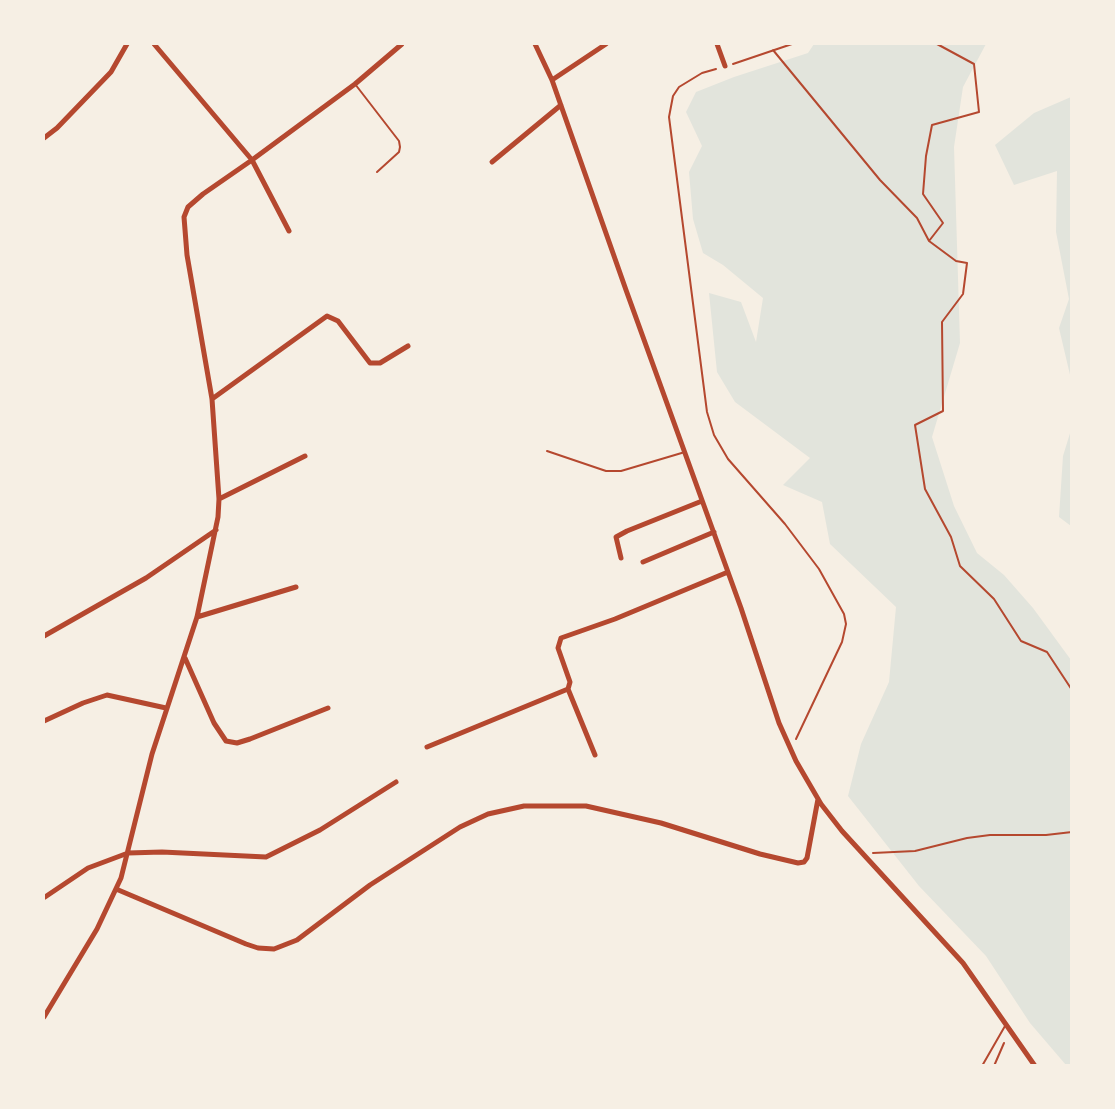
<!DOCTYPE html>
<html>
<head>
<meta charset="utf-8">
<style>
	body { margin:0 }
	#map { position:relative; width:1115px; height:1109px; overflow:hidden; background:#f6efe4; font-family:"Titillium Web",sans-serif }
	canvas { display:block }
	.frame { position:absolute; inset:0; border:45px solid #f6efe4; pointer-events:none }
</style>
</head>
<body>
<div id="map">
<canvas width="1115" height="1109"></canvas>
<div class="frame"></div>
</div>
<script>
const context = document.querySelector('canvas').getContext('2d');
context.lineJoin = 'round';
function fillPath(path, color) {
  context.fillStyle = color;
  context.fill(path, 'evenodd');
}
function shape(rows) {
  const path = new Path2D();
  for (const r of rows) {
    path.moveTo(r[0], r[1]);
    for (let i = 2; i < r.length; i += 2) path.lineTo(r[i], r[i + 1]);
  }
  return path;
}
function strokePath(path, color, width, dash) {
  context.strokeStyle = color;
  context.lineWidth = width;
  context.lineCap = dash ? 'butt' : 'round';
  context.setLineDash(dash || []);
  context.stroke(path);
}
fillPath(shape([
	[814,44,986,44,963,87,954,147,960,343,932,437,954,506,977,553,1004,575,1033,608,1071,660,1071,1065,1066,1065,1030,1023,986,956,919,886,848,796,861,744,889,682,896,607,830,544,822,502,783,485,810,458,735,402,717,372,709,293,741,302,756,342,763,298,723,265,703,253,693,219,689,172,702,146,686,112,696,92,734,77,808,53],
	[1071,97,1071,379,1059,328,1069,299,1056,232,1057,171,1014,185,995,145,1034,113],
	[1071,430,1071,526,1059,517,1063,456]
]), '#e2e4dc');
strokePath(shape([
	[773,50,880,180,917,218,929,241,956,261,967,263,963,294,942,322,943,411,915,425,925,489,951,537,960,566,994,599,1021,641,1047,652,1072,690],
	[733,64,792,44],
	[716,69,702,73,679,87,673,96,669,117,707,412,714,435,728,459,785,524,819,569,844,614,846,624,842,642,796,739],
	[929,241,943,223,923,194,926,156,932,125,979,112,974,64,937,44],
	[873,853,915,851,967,838,990,835,1046,835,1072,832],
	[994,1066,1004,1043]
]), '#b5482f', 2);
strokePath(shape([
	[355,84,399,141,400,147,399,152,377,172],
	[547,451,606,471,621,471,685,452],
	[982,1066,1005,1026]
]), '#b5482f', 2);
strokePath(shape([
	[154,44,252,160,289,231],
	[535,44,552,80,626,290,741,608,779,723,796,761,821,804,842,831,963,963,1035,1066],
	[717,44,725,66],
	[552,80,606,44],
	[44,138,57,128,111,72,127,44],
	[492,162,561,105],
	[212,399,327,316,338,321,370,363,380,363,408,346],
	[219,499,305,456],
	[621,558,616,537,627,531,702,501],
	[643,562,714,532],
	[197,617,296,587],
	[44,636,146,578,216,530],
	[185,658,214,723,226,741,237,743,250,739,328,708],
	[568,689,595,755],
	[44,721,83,703,107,695,166,708],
	[427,747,568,689,570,682,558,648,561,638,615,619,728,572],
	[116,889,246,944,258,948,274,949,297,940,370,885,460,827,488,814,524,806,586,806,661,823,760,854,798,863,804,862,807,858,818,799],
	[45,897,88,868,128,853,162,852,266,857,320,830,396,782],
	[44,1017,97,929,121,878,152,754,197,617,218,517,219,499,212,399,187,255,184,217,188,207,203,194,252,160,355,84,402,44]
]), '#b5482f', 5);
</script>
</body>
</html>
